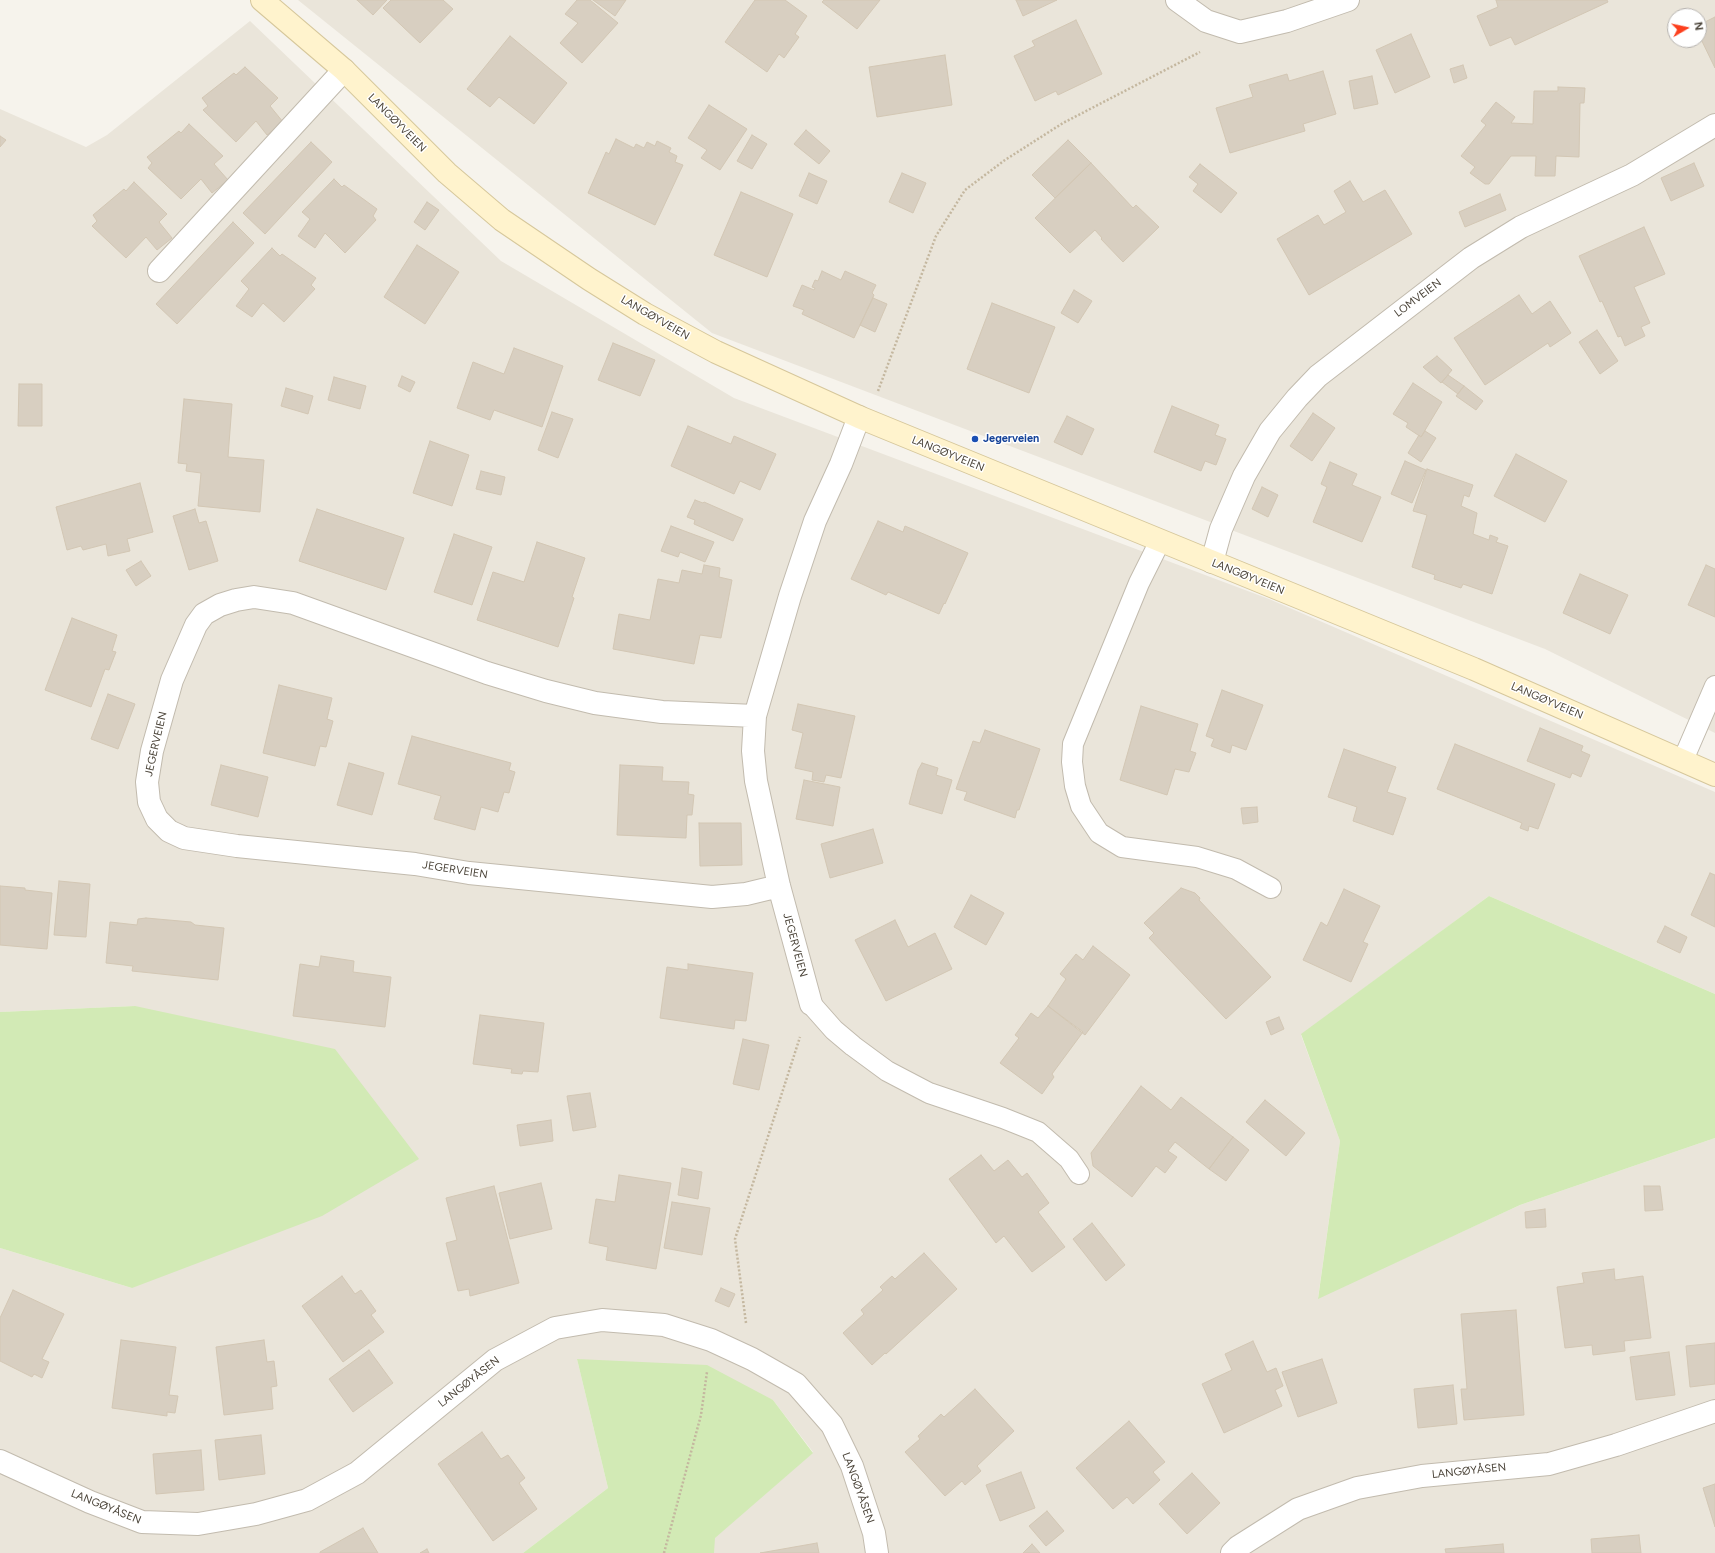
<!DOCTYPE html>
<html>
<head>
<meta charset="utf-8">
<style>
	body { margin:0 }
	#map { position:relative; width:1715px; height:1553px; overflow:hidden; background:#f6f3ec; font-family:Figtree,sans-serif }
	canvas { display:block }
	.north { position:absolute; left:1667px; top:8px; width:40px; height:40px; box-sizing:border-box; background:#fff; border:1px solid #b7b4b0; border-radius:50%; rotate:81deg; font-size:11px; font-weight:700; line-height:16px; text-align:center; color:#4b4439 }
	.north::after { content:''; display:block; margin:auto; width:14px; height:18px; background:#fc3f1d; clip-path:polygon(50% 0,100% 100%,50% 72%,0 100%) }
</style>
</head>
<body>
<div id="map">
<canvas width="1715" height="1553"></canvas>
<div class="north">N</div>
</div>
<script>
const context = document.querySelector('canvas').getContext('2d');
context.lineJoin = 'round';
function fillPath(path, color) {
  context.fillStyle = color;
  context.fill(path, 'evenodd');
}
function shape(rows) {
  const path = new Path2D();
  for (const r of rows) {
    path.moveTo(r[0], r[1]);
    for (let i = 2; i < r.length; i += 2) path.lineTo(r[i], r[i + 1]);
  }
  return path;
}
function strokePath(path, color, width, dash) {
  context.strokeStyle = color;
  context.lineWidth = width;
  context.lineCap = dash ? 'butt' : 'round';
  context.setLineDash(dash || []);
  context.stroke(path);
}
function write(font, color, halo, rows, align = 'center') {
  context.font = font + ' Figtree,sans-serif';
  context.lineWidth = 3;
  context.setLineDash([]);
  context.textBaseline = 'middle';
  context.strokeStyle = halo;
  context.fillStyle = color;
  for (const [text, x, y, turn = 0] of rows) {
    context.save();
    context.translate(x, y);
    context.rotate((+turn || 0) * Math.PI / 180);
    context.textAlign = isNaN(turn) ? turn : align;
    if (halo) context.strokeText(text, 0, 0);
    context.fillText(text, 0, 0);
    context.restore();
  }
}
fillPath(shape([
	[298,0,1715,0,1715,733,1545,649,712,333],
	[1675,16,1699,16,1699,40,1675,40],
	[250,21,501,261,734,398,1269,599,1715,792,1715,994,1489,896,1301,1035,1340,1141,1318,1298,1520,1205,1715,1138,1715,1553,714,1553,714,1538,813,1452,773,1400,577,1359,608,1488,523,1553,0,1553,0,1248,132,1288,135,1006,0,1012,0,109,86,147,107,135]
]), '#eae5da');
fillPath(shape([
	[1489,896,1715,994,1715,1138,1520,1205,1318,1299,1340,1141,1301,1034],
	[135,1006,335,1049,419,1159,322,1216,132,1288,0,1248,0,1012],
	[577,1359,707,1365,773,1400,813,1453,715,1538,714,1553,523,1553,608,1488]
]), '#d2eab5');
const building = shape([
	[357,0,387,0,373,15,357,0],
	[391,0,443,0,453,9,420,43,383,8,391,0],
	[577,0,590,0,618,23,582,63,560,43,578,23,565,14,577,0],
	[593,0,626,0,615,16,593,0],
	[755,0,785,0,807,16,795,34,799,37,784,58,779,54,767,72,725,42,755,0],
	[824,0,880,0,857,29,822,2,824,0],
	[1016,0,1057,0,1023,16,1016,0],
	[1496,0,1607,0,1608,2,1515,45,1511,37,1490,46,1477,16,1498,7,1496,0],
	[1715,17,1715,68,1699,35,1699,25,1715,17],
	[1076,20,1102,74,1058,95,1056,91,1035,101,1014,56,1035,46,1032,41,1076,20],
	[1411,34,1430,77,1395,93,1376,50,1411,34],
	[510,36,567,83,534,124,499,97,490,107,467,89,510,36],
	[945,55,952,105,877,117,869,67,945,55],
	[1463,65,1467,78,1454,83,1450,69,1463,65],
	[245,67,278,98,270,106,283,122,267,135,256,121,236,142,203,110,208,106,202,98,234,73,236,75,245,67],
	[1323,71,1336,114,1303,124,1305,131,1230,153,1216,108,1253,97,1249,85,1287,74,1289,81,1323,71],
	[1372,76,1378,104,1354,109,1349,81,1372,76],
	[1558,87,1585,88,1584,103,1580,103,1579,157,1556,156,1555,176,1535,176,1536,156,1511,156,1489,184,1485,184,1470,173,1475,167,1461,156,1486,125,1481,121,1496,102,1515,117,1511,123,1533,124,1534,91,1558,91,1558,87],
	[709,105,747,129,720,170,701,158,707,150,688,138,709,105],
	[189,124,223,156,214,164,228,180,212,193,201,179,181,199,148,168,152,163,147,157,179,131,181,133,189,124],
	[806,130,830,151,819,164,794,144,806,130],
	[752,135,767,144,752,169,737,161,752,135],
	[0,136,6,140,0,147,0,136],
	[616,139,634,148,636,144,644,148,647,142,655,146,657,141,671,148,669,152,677,156,675,162,683,165,655,225,588,193,606,152,609,154,616,139],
	[1068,140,1091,163,1055,198,1032,175,1068,140],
	[311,142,332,162,265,234,243,213,311,142],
	[1091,163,1133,208,1136,205,1159,227,1123,262,1101,239,1102,238,1095,230,1070,253,1035,218,1091,163],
	[1694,163,1704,186,1671,201,1661,178,1694,163],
	[1200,164,1237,193,1221,213,1193,191,1198,184,1189,177,1200,164],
	[809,173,827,181,817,204,799,196,809,173],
	[902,173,926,183,913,213,889,202,902,173],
	[334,179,342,187,344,185,377,209,373,216,376,220,345,253,325,233,315,248,298,236,310,219,302,212,334,179],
	[1350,181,1363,202,1385,190,1412,234,1309,295,1277,239,1318,215,1324,225,1346,212,1334,191,1350,181],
	[134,182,167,214,159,222,172,238,157,250,146,237,126,258,92,226,97,221,93,215,124,189,126,191,134,182],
	[741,192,793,214,767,277,714,255,741,192],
	[1500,194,1506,210,1465,227,1459,212,1500,194],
	[427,202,439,210,425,230,414,222,427,202],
	[233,222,254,243,177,324,156,304,233,222],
	[1644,227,1665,274,1634,287,1650,323,1641,327,1645,336,1625,346,1621,336,1618,337,1602,301,1600,302,1579,256,1644,227],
	[417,245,459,272,425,324,384,297,417,245],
	[272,248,280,256,282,254,316,278,311,285,315,289,284,322,263,303,252,317,236,306,249,289,241,281,272,248],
	[822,271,841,280,845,271,876,285,872,293,874,295,854,338,802,314,804,310,793,306,802,285,814,290,815,288,812,287,815,280,818,281,822,271],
	[1074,290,1092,301,1078,323,1061,313,1074,290],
	[1519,295,1532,314,1550,301,1571,333,1550,347,1548,343,1485,385,1454,338,1519,295],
	[873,298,887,304,875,332,860,325,873,298],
	[992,303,1055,327,1029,393,967,369,992,303],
	[1597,330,1618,361,1600,374,1579,342,1597,330],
	[613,343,655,360,640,396,598,380,613,343],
	[514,348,563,366,542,427,494,410,490,420,457,408,473,362,504,374,514,348],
	[1437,356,1452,370,1441,383,1423,367,1437,356],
	[1448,375,1464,386,1458,394,1442,382,1448,375],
	[402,376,415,382,410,392,398,386,402,376],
	[334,377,366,386,360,409,328,400,334,377],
	[1413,383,1442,402,1421,437,1406,427,1408,423,1393,414,1413,383],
	[19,384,42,384,42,426,18,426,19,384],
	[1464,386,1483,401,1476,410,1456,396,1464,386],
	[286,388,313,396,308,414,281,406,286,388],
	[184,399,232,404,228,457,264,460,260,512,198,506,201,473,186,471,187,464,178,463,184,399],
	[1172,406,1219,425,1215,435,1226,439,1216,465,1205,461,1201,471,1154,452,1172,406],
	[552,412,573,419,558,458,538,450,552,412],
	[1313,413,1335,428,1312,461,1290,446,1313,413],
	[1067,416,1094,429,1082,455,1054,442,1067,416],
	[688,426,731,444,734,436,776,454,760,490,740,481,734,494,671,466,688,426],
	[1425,431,1436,438,1421,462,1408,453,1419,435,1421,437,1425,431],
	[430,441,469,455,452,506,413,493,430,441],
	[1516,454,1567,481,1545,522,1494,496,1516,454],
	[1405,461,1426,470,1412,503,1391,494,1405,461],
	[1330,462,1357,474,1352,485,1381,497,1362,542,1313,522,1327,487,1321,484,1330,462],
	[1427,469,1473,485,1469,497,1464,495,1461,506,1477,513,1473,534,1489,540,1490,535,1498,538,1496,542,1508,546,1492,594,1463,584,1461,588,1434,579,1435,575,1412,567,1427,515,1413,511,1427,469],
	[481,471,505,477,501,495,476,489,481,471],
	[140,483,153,532,127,539,130,551,108,556,106,544,83,550,81,546,67,550,56,507,140,483],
	[1262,487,1278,495,1268,517,1252,509,1262,487],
	[695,500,703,503,704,502,743,519,733,541,694,524,695,520,687,517,695,500],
	[195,509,199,523,206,521,218,561,189,570,173,516,195,509],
	[317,509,404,538,386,590,299,561,317,509],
	[878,521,903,532,905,526,968,553,945,604,944,603,939,614,888,592,886,595,851,579,878,521],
	[671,526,714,542,705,562,680,552,678,557,661,551,671,526],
	[454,534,492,547,472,605,434,592,454,534],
	[537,542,585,558,572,597,574,598,558,647,477,620,493,572,524,582,537,542],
	[141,561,151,576,136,586,126,570,141,561],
	[704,565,720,568,719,577,732,580,721,638,700,635,694,664,613,649,619,614,650,620,658,579,679,583,682,570,702,574,704,565],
	[1706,565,1715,569,1715,617,1688,605,1706,565],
	[1580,574,1628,595,1610,634,1563,613,1580,574],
	[72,618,117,635,112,651,116,652,109,670,105,669,91,707,45,690,72,618],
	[279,685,332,698,327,719,333,721,326,747,320,746,315,766,263,753,279,685],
	[1222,690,1263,705,1246,750,1232,745,1230,753,1211,746,1214,739,1206,736,1222,690],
	[108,694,135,704,118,749,91,739,108,694],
	[798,704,855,716,841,778,826,775,824,782,812,780,813,772,795,768,803,733,792,730,798,704],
	[1141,706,1198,724,1190,751,1196,753,1189,772,1175,769,1167,795,1120,780,1141,706],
	[1540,728,1583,746,1581,751,1590,755,1581,777,1572,773,1570,778,1527,761,1540,728],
	[985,730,1040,749,1019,810,1017,810,1015,818,964,800,967,792,956,789,973,741,980,743,985,730],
	[412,736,511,763,509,770,515,772,509,793,504,792,498,812,481,807,475,830,434,819,441,796,398,784,412,736],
	[1455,744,1555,784,1538,829,1529,826,1528,831,1520,828,1522,823,1437,789,1455,744],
	[1344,749,1396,767,1387,792,1406,798,1393,835,1353,821,1357,807,1328,797,1344,749],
	[349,763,384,773,372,815,337,805,349,763],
	[922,763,938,768,936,775,952,780,942,814,909,804,918,770,922,763],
	[221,765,268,777,258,817,211,805,221,765],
	[620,765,663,767,662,781,689,782,688,794,694,795,692,815,687,815,686,838,617,835,620,765],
	[804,780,840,787,833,826,796,819,804,780],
	[1257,807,1258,822,1243,824,1241,808,1257,807],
	[699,823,741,823,742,865,700,866,699,823],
	[873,829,883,863,830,878,821,844,873,829],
	[1710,873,1715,875,1715,927,1691,915,1710,873],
	[59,881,90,884,86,937,54,935,59,881],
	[0,886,25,888,25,890,52,893,47,949,0,945,0,886],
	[1181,888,1195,893,1200,898,1199,900,1271,977,1226,1019,1149,938,1154,933,1144,923,1181,888],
	[1344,889,1380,906,1363,942,1368,944,1351,982,1303,960,1321,922,1327,926,1344,889],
	[971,895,1004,913,986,945,954,927,971,895],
	[146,918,191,922,195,925,224,928,218,980,132,971,133,966,106,963,110,922,137,925,138,919,146,918],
	[895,920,908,947,935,933,952,969,886,1001,855,940,895,920],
	[1665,926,1687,937,1680,953,1657,942,1665,926],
	[1093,946,1130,975,1085,1035,1048,1006,1066,979,1060,974,1076,954,1083,960,1093,946],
	[321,956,354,961,353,972,391,977,385,1027,293,1016,300,964,319,967,321,956],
	[688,964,753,973,746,1021,735,1020,734,1029,660,1018,667,967,688,970,688,964],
	[1048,1006,1083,1032,1052,1074,1054,1077,1042,1094,1000,1063,1019,1038,1015,1035,1031,1013,1038,1018,1048,1006],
	[480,1015,544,1023,538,1072,523,1071,522,1074,511,1073,512,1069,473,1064,480,1015],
	[1279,1017,1284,1029,1271,1035,1266,1022,1279,1017],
	[743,1039,769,1045,759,1090,733,1084,743,1039],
	[1141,1086,1171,1110,1181,1097,1233,1137,1209,1169,1175,1142,1168,1151,1177,1157,1165,1173,1156,1166,1132,1197,1093,1166,1091,1153,1141,1086],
	[590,1093,596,1127,573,1131,567,1096,590,1093],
	[1265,1100,1305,1133,1286,1156,1246,1122,1265,1100],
	[551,1120,553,1141,520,1146,517,1125,551,1120],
	[1233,1137,1249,1150,1226,1181,1209,1169,1233,1137],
	[981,1155,994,1171,1008,1160,1022,1177,1027,1173,1049,1203,1038,1212,1065,1247,1032,1272,1004,1236,996,1243,949,1179,981,1155],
	[682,1168,702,1172,698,1199,678,1195,682,1168],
	[619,1175,671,1183,656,1269,606,1260,608,1247,589,1243,596,1199,615,1202,619,1175],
	[541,1183,552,1229,510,1239,499,1193,541,1183],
	[494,1186,519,1283,470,1296,469,1289,458,1291,446,1243,457,1240,446,1198,494,1186],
	[1644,1186,1660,1186,1663,1210,1645,1211,1644,1186],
	[672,1202,710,1208,702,1255,664,1248,672,1202],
	[1545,1209,1546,1227,1526,1228,1525,1212,1545,1209],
	[1092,1223,1125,1265,1106,1281,1073,1239,1092,1223],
	[924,1253,957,1289,886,1354,885,1353,872,1365,843,1333,864,1314,861,1310,883,1290,880,1287,892,1276,895,1279,924,1253],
	[1614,1269,1615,1280,1643,1276,1651,1338,1624,1341,1625,1351,1593,1355,1592,1345,1565,1348,1557,1287,1584,1283,1582,1273,1614,1269],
	[342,1276,355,1294,361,1290,376,1311,371,1315,384,1332,343,1362,302,1306,342,1276],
	[721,1288,735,1294,729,1307,715,1301,721,1288],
	[13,1290,64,1314,42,1359,49,1362,42,1378,34,1374,32,1377,0,1361,0,1318,13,1290],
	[1516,1310,1524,1415,1464,1420,1461,1389,1467,1389,1461,1314,1516,1310],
	[121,1340,176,1347,169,1395,178,1396,175,1413,167,1412,167,1416,112,1408,121,1340],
	[264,1340,267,1362,274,1361,277,1386,271,1387,273,1409,224,1415,216,1347,264,1340],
	[1253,1341,1267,1372,1276,1368,1283,1386,1275,1390,1282,1406,1224,1433,1202,1384,1232,1370,1225,1354,1253,1341],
	[1715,1343,1715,1384,1690,1387,1686,1346,1715,1343],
	[369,1350,393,1383,353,1412,329,1379,369,1350],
	[1669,1352,1675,1395,1636,1400,1630,1357,1669,1352],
	[1322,1359,1337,1403,1298,1417,1282,1372,1322,1359],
	[1453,1385,1457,1424,1418,1428,1414,1389,1453,1385],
	[975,1389,1014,1431,977,1466,981,1471,965,1485,962,1481,945,1496,905,1452,920,1439,918,1436,941,1414,944,1417,975,1389],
	[1129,1421,1165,1462,1153,1472,1160,1480,1133,1504,1127,1497,1113,1509,1076,1468,1129,1421],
	[482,1432,501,1459,508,1455,525,1478,519,1483,537,1509,493,1541,438,1464,482,1432],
	[261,1435,265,1474,219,1480,215,1440,261,1435],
	[201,1450,204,1490,156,1494,153,1454,201,1450],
	[1021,1472,1035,1508,1000,1521,986,1485,1021,1472],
	[1192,1473,1220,1503,1187,1534,1159,1504,1192,1473],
	[1715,1484,1715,1527,1703,1488,1715,1484],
	[1047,1511,1064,1531,1046,1546,1029,1526,1047,1511],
	[363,1528,378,1553,320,1553,320,1552,363,1528],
	[1639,1535,1641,1553,1592,1553,1591,1539,1639,1535],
	[817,1543,819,1553,760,1553,817,1543],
	[1032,1544,1040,1553,1023,1553,1032,1544],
	[1503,1544,1504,1553,1446,1553,1445,1549,1503,1544],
	[427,1549,429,1553,420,1553,427,1549]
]);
fillPath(building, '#d8cfc1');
strokePath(building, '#d3c7b4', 1);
const lane = shape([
	[1160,541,1139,583,1073,744,1072,762,1075,786,1081,806,1099,833,1122,847,1197,857,1236,869,1271,888],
	[1683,760,1715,686],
	[811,1004,834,1030,853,1046,887,1071,929,1093,1003,1118,1038,1132,1069,1159,1079,1174]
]);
const street = shape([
	[1177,0,1206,21,1240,32,1287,21,1348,0],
	[159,271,344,70],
	[1212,562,1221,529,1244,476,1270,431,1297,398,1318,376,1471,258,1521,227,1632,175,1715,125],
	[755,716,662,712,595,703,546,691,487,673,293,603,254,597,236,600,220,605,204,614,196,625,172,680,152,751,147,782,149,802,157,819,169,831,184,838,237,846,415,864,469,873,712,897,746,894,779,886],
	[811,1004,779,886,756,781,753,751,755,716,790,596,815,521,841,464,859,417],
	[0,1461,90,1502,142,1522,198,1524,256,1514,307,1500,357,1473,495,1360,555,1328,602,1320,664,1325,711,1340,752,1359,796,1384,832,1425,852,1466,874,1533,877,1553],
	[1232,1553,1238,1547,1298,1509,1357,1488,1422,1476,1549,1464,1616,1445,1715,1411]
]);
const secondary = shape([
	[262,0,344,70,447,173,502,220,589,279,645,314,716,352,859,417,1474,669,1715,775]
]);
strokePath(lane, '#c2bbae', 22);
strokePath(street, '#c2bbae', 24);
strokePath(secondary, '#d6c79b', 24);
strokePath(shape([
	[878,391,936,236,965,190,1005,160,1063,123,1200,52],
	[746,1323,735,1239,800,1037],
	[664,1553,701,1415,707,1372]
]), '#c4b79f', 2.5, [2, 2]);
strokePath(lane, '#fff', 20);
strokePath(street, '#fff', 22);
strokePath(secondary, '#fff3cd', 22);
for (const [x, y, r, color] of [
	[975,439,4,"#1a4fb4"]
]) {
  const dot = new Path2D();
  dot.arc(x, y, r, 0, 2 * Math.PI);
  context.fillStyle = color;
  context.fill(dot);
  strokePath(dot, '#fff', 1.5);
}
write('11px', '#4b4439', '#fff', [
	["LANGØYVEIEN",397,123,45],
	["LOMVEIEN",1418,298,-37],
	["LANGØYVEIEN",655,318,30],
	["LANGØYVEIEN",948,454,22],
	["LANGØYVEIEN",1248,577,22],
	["LANGØYVEIEN",1547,701,23],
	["JEGERVEIEN",156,744,-77],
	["JEGERVEIEN",455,870,9],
	["JEGERVEIEN",795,945,75],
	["LANGØYÅSEN",469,1382,-38],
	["LANGØYÅSEN",1469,1471,-6],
	["LANGØYÅSEN",858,1488,70],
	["LANGØYÅSEN",106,1507,22]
]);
write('bold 11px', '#164399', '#fff', [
	["Jegerveien",983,439]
], 'left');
</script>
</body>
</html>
